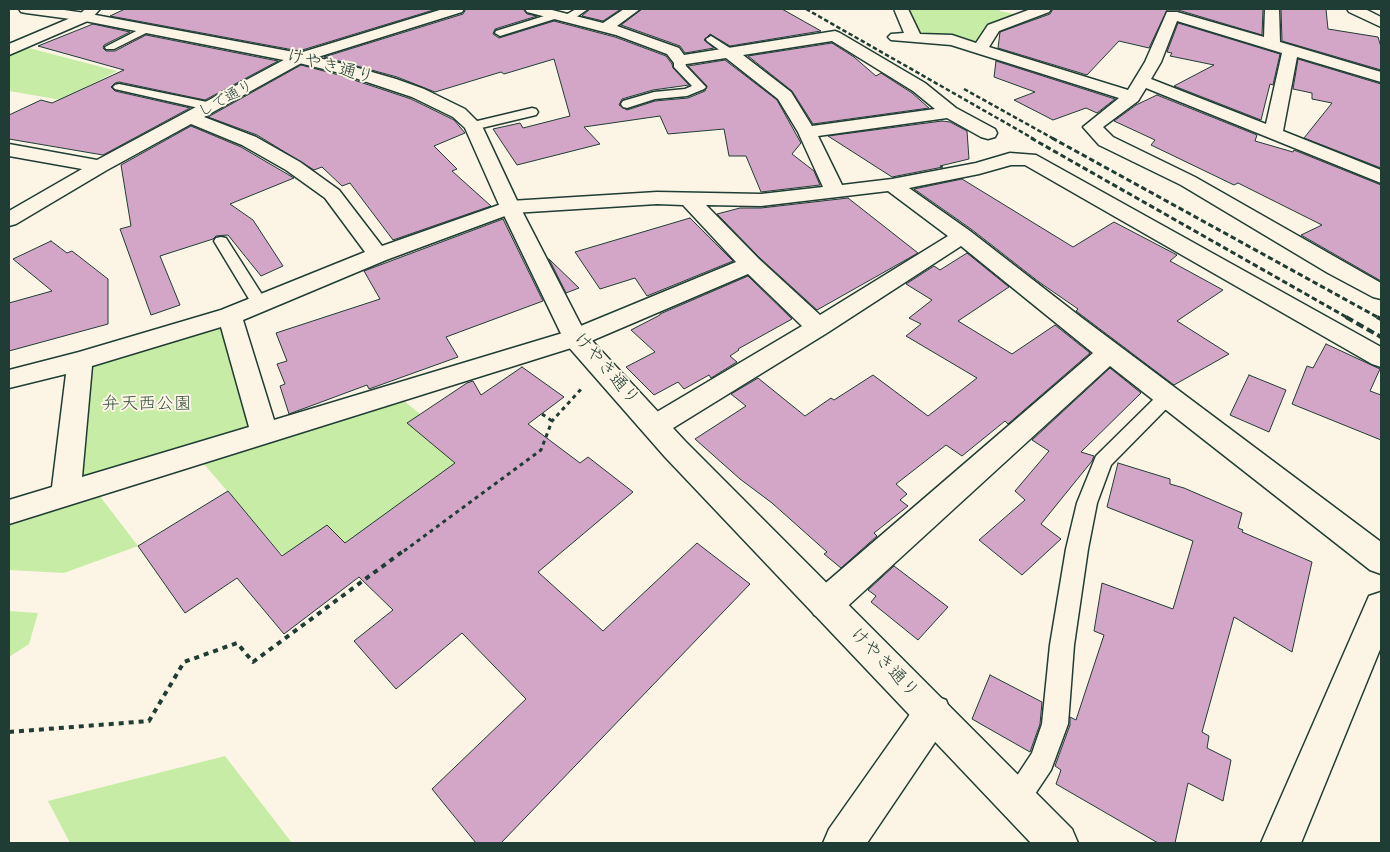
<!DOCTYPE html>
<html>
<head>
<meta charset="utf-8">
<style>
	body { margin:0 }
	#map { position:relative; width:1390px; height:852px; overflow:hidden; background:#fcf5e5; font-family:Pangolin,sans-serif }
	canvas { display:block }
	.frame { position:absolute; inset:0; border:10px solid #1f3d34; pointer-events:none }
</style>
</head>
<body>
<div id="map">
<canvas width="1390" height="852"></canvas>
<div class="frame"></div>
</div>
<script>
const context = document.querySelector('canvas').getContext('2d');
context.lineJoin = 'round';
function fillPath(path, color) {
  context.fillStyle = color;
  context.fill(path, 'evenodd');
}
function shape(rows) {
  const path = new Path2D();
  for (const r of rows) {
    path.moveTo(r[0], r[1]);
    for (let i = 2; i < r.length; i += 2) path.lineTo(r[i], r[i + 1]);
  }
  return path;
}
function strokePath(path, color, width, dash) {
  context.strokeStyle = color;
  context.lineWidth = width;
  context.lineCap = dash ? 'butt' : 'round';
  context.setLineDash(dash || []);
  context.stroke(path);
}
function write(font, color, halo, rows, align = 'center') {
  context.font = font + ' Pangolin,"Klee One",sans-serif';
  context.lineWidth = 4;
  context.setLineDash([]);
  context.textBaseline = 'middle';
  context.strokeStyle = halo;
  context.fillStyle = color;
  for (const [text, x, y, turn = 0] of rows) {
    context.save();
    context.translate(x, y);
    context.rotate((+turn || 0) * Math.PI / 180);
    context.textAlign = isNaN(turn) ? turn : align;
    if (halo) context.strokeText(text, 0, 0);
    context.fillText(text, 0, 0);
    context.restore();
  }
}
fillPath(shape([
	[909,9,999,9,1000,11,1020,15,981,42,974,43,923,36,918,34],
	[25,47,117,71,61,100,9,91,9,54],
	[217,327,224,332,250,423,238,434,79,478,88,374,98,361],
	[403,400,420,414,455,463,345,543,327,525,284,555,278,550,203,463],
	[99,495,138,546,64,573,9,570,9,524],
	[9,611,38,613,29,644,9,657],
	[225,756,292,843,70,843,48,801]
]), '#c7eca5');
const building = shape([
	[125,9,437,9,299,51,110,16,125,9],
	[466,9,523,9,527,14,537,16,495,29,493,34,499,38,554,21,615,37,666,56,672,64,673,68,689,85,653,90,622,99,619,105,627,110,655,101,688,98,705,91,707,86,688,66,725,60,777,100,801,143,792,154,814,171,820,185,761,192,746,156,729,156,724,129,668,134,660,116,584,127,600,144,517,165,493,129,520,123,523,128,570,116,554,59,504,74,501,72,435,92,397,77,324,57,463,14,466,9],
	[590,9,621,9,603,21,582,16,590,9],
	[642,9,782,9,821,31,730,46,710,34,704,40,714,48,685,53,680,46,621,25,642,9],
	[1053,9,1263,9,1262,35,1178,10,1167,10,1149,48,1119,41,1087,75,998,48,1000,32,1050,14,1053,9],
	[1281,9,1326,9,1328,29,1378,37,1381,47,1381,70,1282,41,1281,9],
	[1178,23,1280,54,1273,85,1270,84,1261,120,1174,86,1214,65,1170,56,1172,53,1167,52,1178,23],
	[93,24,130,32,104,45,103,48,106,51,115,51,146,35,278,61,205,100,119,82,115,83,111,87,115,91,190,108,103,155,9,139,9,115,41,100,52,103,124,70,38,46,93,24],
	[832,43,854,57,876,76,881,73,912,93,929,108,813,124,792,91,748,56,832,43],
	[1298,59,1381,84,1381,168,1304,138,1332,103,1312,99,1312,93,1293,89,1298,59],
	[996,61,1115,99,1097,113,1086,108,1053,120,1014,100,1035,92,994,77,996,61],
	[301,65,339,75,411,99,454,120,465,133,434,146,457,169,452,171,491,206,393,240,350,183,342,186,322,167,314,170,257,135,208,117,301,65],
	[1157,95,1257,135,1255,141,1293,152,1294,150,1381,185,1381,281,1301,235,1322,225,1238,183,1234,185,1151,145,1155,140,1114,121,1136,105,1157,95],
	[942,121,950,122,967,131,969,159,940,166,943,167,892,177,828,136,942,121],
	[191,126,241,147,294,178,230,204,253,220,283,266,261,276,228,235,216,236,213,239,160,256,180,305,151,315,120,229,131,226,121,165,191,126],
	[962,179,1073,247,1114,222,1177,255,1170,261,1223,290,1177,321,1229,354,1174,385,1076,311,1078,309,1039,282,971,229,914,189,962,179],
	[848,198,918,253,817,310,760,258,717,214,740,208,761,208,848,198],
	[690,218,733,261,647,296,635,278,600,289,575,252,690,218],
	[503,219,543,301,446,337,458,357,369,389,367,385,289,414,280,386,285,384,277,364,287,361,276,333,380,299,364,271,503,219],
	[51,241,67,253,72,251,108,279,108,324,9,351,9,303,52,291,13,259,51,241],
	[967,253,1009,287,958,321,1012,354,1055,325,1090,353,1008,424,1005,421,962,456,946,445,896,484,907,494,900,500,908,506,874,533,877,536,841,568,824,554,827,552,772,503,740,479,695,439,746,406,731,394,758,378,805,416,831,398,834,400,873,375,928,416,977,378,906,336,921,324,909,318,932,300,906,284,934,266,940,270,967,253],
	[549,259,579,288,566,293,549,259],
	[748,276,792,319,738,349,739,350,730,356,737,362,711,378,709,375,684,389,678,382,654,395,626,367,655,352,631,330,660,315,660,314,748,276],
	[1326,344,1380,369,1370,391,1381,395,1381,440,1292,404,1307,366,1313,368,1326,344],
	[522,367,564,397,528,424,580,463,588,457,633,492,538,572,603,631,697,543,750,584,501,843,476,843,432,789,526,699,462,633,396,689,354,641,393,610,359,577,284,634,237,578,185,613,138,546,228,491,282,556,327,525,345,543,455,463,407,423,467,383,473,381,481,395,522,367],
	[1110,368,1141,393,1081,452,1094,456,1092,461,1041,524,1061,539,1022,575,979,540,1025,500,1015,491,1049,451,1032,440,1110,368],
	[1249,375,1286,390,1269,432,1230,415,1249,375],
	[1118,463,1170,479,1170,484,1184,488,1242,513,1238,528,1243,530,1242,532,1312,562,1292,652,1234,617,1202,732,1209,736,1207,748,1231,760,1223,801,1188,783,1175,843,1158,843,1056,784,1061,770,1055,766,1070,725,1070,717,1076,720,1104,635,1094,631,1102,583,1173,609,1193,541,1107,507,1118,463],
	[894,566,948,607,918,640,871,602,876,596,868,590,894,566],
	[990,675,1042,702,1040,724,1030,752,972,719,990,675]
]);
fillPath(building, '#d3a6c8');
strokePath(building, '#1f3d34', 1);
const service = shape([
	[576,9,588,9,572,20,564,20,564,16,576,9],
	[557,12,561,13,561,17,500,36,495,33,496,31,557,12],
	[146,26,151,29,150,31,114,49,106,49,105,47,146,26],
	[711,36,733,50,734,52,733,54,725,54,707,41,706,39,711,36],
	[680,57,684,58,686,66,704,85,706,87,704,89,687,96,655,99,627,108,623,107,621,104,623,101,654,92,685,89,692,86,674,67,674,60,680,57],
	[119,84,212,103,218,107,212,111,115,89,113,87,115,85,119,84],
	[532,108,536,109,538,112,536,115,473,130,467,126,469,123,532,108],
	[221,237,226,238,268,304,266,308,260,309,254,308,252,304,214,241,216,238,221,237],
	[1168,389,1174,391,1177,396,1174,401,1111,465,1097,503,1088,549,1074,645,1068,724,1051,770,1025,809,1016,813,1007,809,1003,800,1007,791,1032,753,1042,724,1050,645,1066,549,1077,503,1096,456,1162,391,1168,389]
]);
const minor = shape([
	[85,9,100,9,90,20,9,55,9,44,80,14,85,9],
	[443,9,464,9,462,12,305,61,204,117,256,137,300,162,339,190,382,246,510,201,657,192,761,194,823,187,798,132,778,99,726,58,680,65,674,63,667,54,616,35,527,12,525,9,548,9,603,23,624,9,640,9,617,26,679,48,684,55,835,31,840,33,925,83,956,108,995,129,997,133,995,137,988,139,981,137,947,118,818,136,842,185,892,179,976,163,1010,153,1036,155,1381,347,1381,367,1372,364,1025,165,1011,165,979,174,909,188,970,231,1082,318,1381,542,1381,574,1370,570,1110,366,838,615,826,619,814,615,810,604,814,593,1093,353,961,246,827,333,665,433,655,436,645,433,641,426,645,419,802,326,748,274,584,344,9,524,9,500,52,487,66,374,9,388,9,370,79,352,221,310,365,252,325,198,286,170,242,145,191,124,107,170,16,224,9,226,9,211,82,169,9,156,9,144,97,160,293,55,443,9],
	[832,41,913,91,935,109,812,126,791,92,743,55,832,41],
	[888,191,948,236,820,315,759,259,706,205,761,206,888,191],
	[657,204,683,205,736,262,566,332,274,420,243,320,386,260,513,213,657,204],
	[221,327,249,427,82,477,92,366,221,327],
	[894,9,908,9,920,34,952,35,976,43,988,25,1031,9,1051,9,1049,12,999,31,989,47,1128,90,1145,62,1167,12,1177,12,1264,37,1265,9,1279,9,1280,42,1381,72,1381,82,1297,57,1283,131,1381,170,1381,183,1146,88,1138,101,1103,127,1113,137,1195,177,1381,283,1381,299,1373,297,1328,273,1181,185,1099,145,1083,127,1119,98,951,45,891,40,888,37,891,34,904,33,894,9],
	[1177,21,1282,53,1266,124,1151,79,1161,62,1177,21],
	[933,695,946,700,951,713,946,726,867,843,823,843,829,829,920,700,933,695]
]);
const tertiary = shape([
	[19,9,57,9,85,13,299,53,351,66,396,79,424,89,465,109,482,126,520,207,585,333,685,441,1072,829,1078,843,1031,843,665,457,566,344,500,207,465,128,453,117,412,97,340,73,299,63,85,21,26,13,21,12,19,9],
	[1347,9,1365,9,1381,17,1381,27,1349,12,1347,9],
	[1381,592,1381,647,1301,843,1261,843,1369,596,1381,592]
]);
strokePath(service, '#1f3d34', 3);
strokePath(minor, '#1f3d34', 3);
strokePath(tertiary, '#1f3d34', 3);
strokePath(shape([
	[542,414,552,421],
	[404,551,541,450,552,421,583,387]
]), '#1f3d34', 3, [4, 4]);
strokePath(shape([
	[9,732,149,721,184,662,237,643,253,662,406,549]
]), '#1f3d34', 4, [5, 5]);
fillPath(service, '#fcf5e5');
fillPath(minor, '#fcf5e5');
fillPath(tertiary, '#fcf5e5');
strokePath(shape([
	[806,9,1034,139],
	[964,89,1054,139]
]), '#1f3d34', 2.5, [4.5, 2.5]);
strokePath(shape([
	[1031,138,1348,318],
	[1052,138,1379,318]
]), '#1f3d34', 3, [5.5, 3]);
strokePath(shape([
	[1346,317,1381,337],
	[1377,317,1381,319]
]), '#1f3d34', 4, [8, 4]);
write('15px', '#1f3d34', '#fcf5e5', [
	["しで通り",226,99,-29]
]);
write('18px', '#1f3d34', '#fcf5e5', [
	["けやき通り",330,67,15],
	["けやき通り",606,369,49],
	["けやき通り",884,663,46]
]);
write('18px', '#385745', '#fcf5e5', [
	["弁天西公園",147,404]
]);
</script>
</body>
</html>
